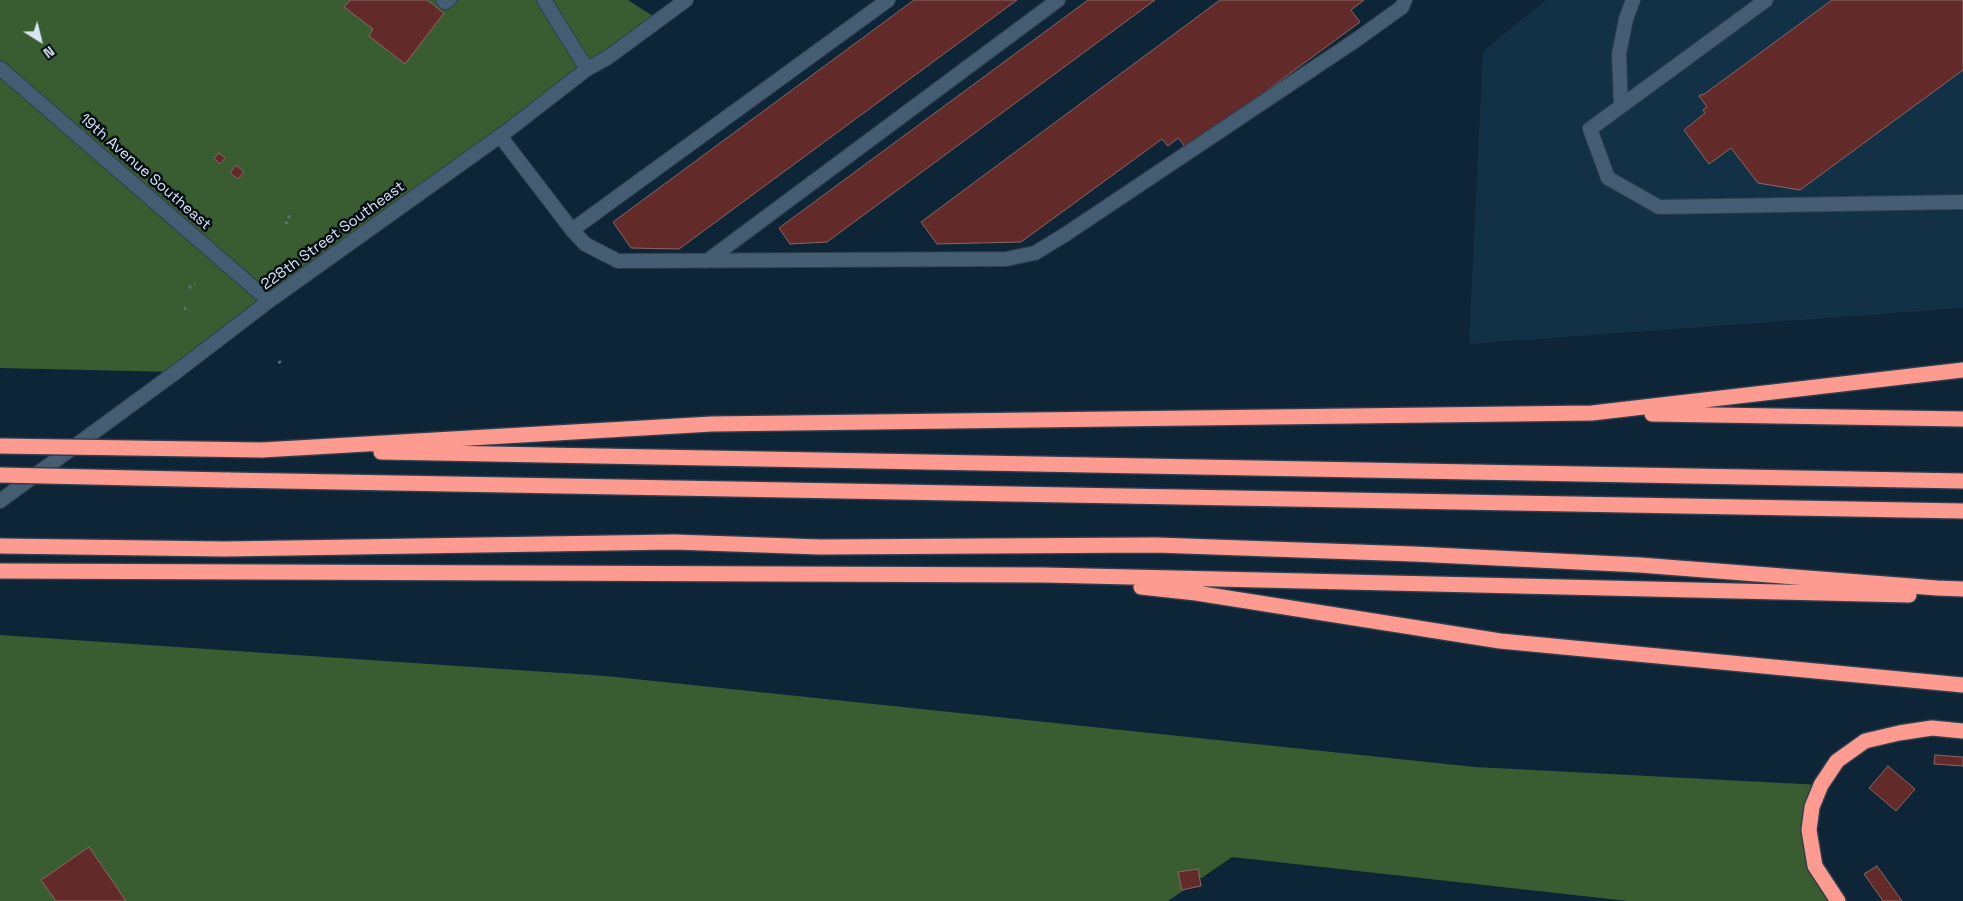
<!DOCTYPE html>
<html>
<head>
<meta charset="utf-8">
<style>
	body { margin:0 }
	#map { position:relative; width:1963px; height:901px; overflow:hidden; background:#0e2537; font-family:"Space Grotesk",sans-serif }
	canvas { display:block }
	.north { position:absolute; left:15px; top:15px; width:50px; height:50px; -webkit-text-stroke:4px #050e15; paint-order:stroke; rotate:144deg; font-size:14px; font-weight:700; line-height:20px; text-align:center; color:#d7e6f2 }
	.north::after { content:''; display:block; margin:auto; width:18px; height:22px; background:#d7e6f2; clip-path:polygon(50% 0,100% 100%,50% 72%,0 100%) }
</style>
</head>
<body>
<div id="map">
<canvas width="1963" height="901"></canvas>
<div class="north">N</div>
</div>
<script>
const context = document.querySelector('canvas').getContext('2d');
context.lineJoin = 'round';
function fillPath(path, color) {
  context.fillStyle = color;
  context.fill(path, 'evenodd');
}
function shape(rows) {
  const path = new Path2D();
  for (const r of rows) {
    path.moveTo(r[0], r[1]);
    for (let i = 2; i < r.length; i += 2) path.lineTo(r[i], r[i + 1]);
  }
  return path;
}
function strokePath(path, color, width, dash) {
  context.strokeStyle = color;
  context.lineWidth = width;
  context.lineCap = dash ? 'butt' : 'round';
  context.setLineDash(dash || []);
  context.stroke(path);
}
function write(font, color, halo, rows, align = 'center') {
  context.font = font + ' "Space Grotesk",sans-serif';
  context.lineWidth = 5;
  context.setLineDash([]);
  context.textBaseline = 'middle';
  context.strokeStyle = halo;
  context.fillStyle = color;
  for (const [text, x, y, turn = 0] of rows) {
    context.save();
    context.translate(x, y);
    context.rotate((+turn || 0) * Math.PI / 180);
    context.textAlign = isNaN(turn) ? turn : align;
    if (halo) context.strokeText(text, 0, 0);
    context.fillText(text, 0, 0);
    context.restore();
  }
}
fillPath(shape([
	[1546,0,1963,0,1963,308,1469,344,1483,51]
]), '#123146');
fillPath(shape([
	[0,0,628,0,659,20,176,372,0,368],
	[0,635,606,676,1475,767,1821,785,1812,807,1815,865,1838,901,1628,901,1232,857,1168,901,0,901]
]), '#395d31');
const building = shape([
	[350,0,427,0,444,13,405,64,369,36,373,29,344,7,350,0],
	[914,0,1017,0,679,249,631,248,613,222,914,0],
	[1088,0,1155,0,827,242,790,244,779,228,1088,0],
	[1220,0,1364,0,1351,10,1360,22,1187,149,1178,138,1168,146,1162,139,1021,242,937,244,921,222,1220,0],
	[1832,0,1963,0,1963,70,1800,190,1758,183,1731,148,1709,164,1684,130,1705,113,1703,110,1707,107,1699,96,1702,94,1703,95,1832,0],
	[219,153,225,158,220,164,214,158,219,153],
	[236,165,244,172,238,179,230,173,236,165],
	[1935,755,1963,757,1963,766,1934,764,1935,755],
	[1888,766,1915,789,1896,811,1869,788,1888,766],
	[89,847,126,901,56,901,41,880,89,847],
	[1877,866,1902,901,1883,901,1864,874,1877,866],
	[1198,869,1201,886,1182,890,1178,872,1198,869]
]);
fillPath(building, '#622b2a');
strokePath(building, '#8a6765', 1);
const service = shape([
	[443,0,445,2,449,0],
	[544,0,587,69],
	[1766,0,1590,129,1608,178,1659,207,1963,202],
	[1621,106,1619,54,1626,19,1633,0],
	[500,136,572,230,888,0],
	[572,230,585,244,618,261,1006,259,1035,253,1066,234,1356,40,1402,7,1405,0],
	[707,261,1058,0]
]);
const tertiary = shape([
	[0,68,269,301]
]);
const secondary = shape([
	[0,501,176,372,269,301,507,131,587,69,607,58,686,0]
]);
const motorway = shape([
	[1652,414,1963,419],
	[262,450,712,424,1592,413,1963,370],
	[381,452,1963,481],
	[227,480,1963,511],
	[0,546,225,549,674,542,820,547,1156,545,1414,554,1640,565,1937,588,1963,589],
	[0,571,1044,575,1909,595],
	[1141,587,1196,593,1500,641,1963,685],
	[1838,901,1815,866,1809,830,1812,807,1821,785,1837,761,1865,741,1899,733,1932,728,1963,731]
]);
strokePath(service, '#2f3e4d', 16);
strokePath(tertiary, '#2f3e4d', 16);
strokePath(secondary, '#2f3e4d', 16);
strokePath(motorway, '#2f3e4d', 18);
strokePath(shape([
	[286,224,290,214],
	[189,288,195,284],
	[184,308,190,311],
	[279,361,282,366]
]), '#5e7281', 3, [2.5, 4]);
strokePath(service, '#445d72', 14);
strokePath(tertiary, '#445d72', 14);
strokePath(secondary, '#445d72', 14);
strokePath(motorway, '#fd9b90', 15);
const motorwayBridge = shape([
	[0,446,262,450],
	[0,475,227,480]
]);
strokePath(motorwayBridge, '#2f3e4d', 18, []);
strokePath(motorwayBridge, '#fd9b90', 15);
write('15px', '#d7e6f2', '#050e15', [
	["19th Avenue Southeast",145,172,41],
	["228th Street Southeast",333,236,-36]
]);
</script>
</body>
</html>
